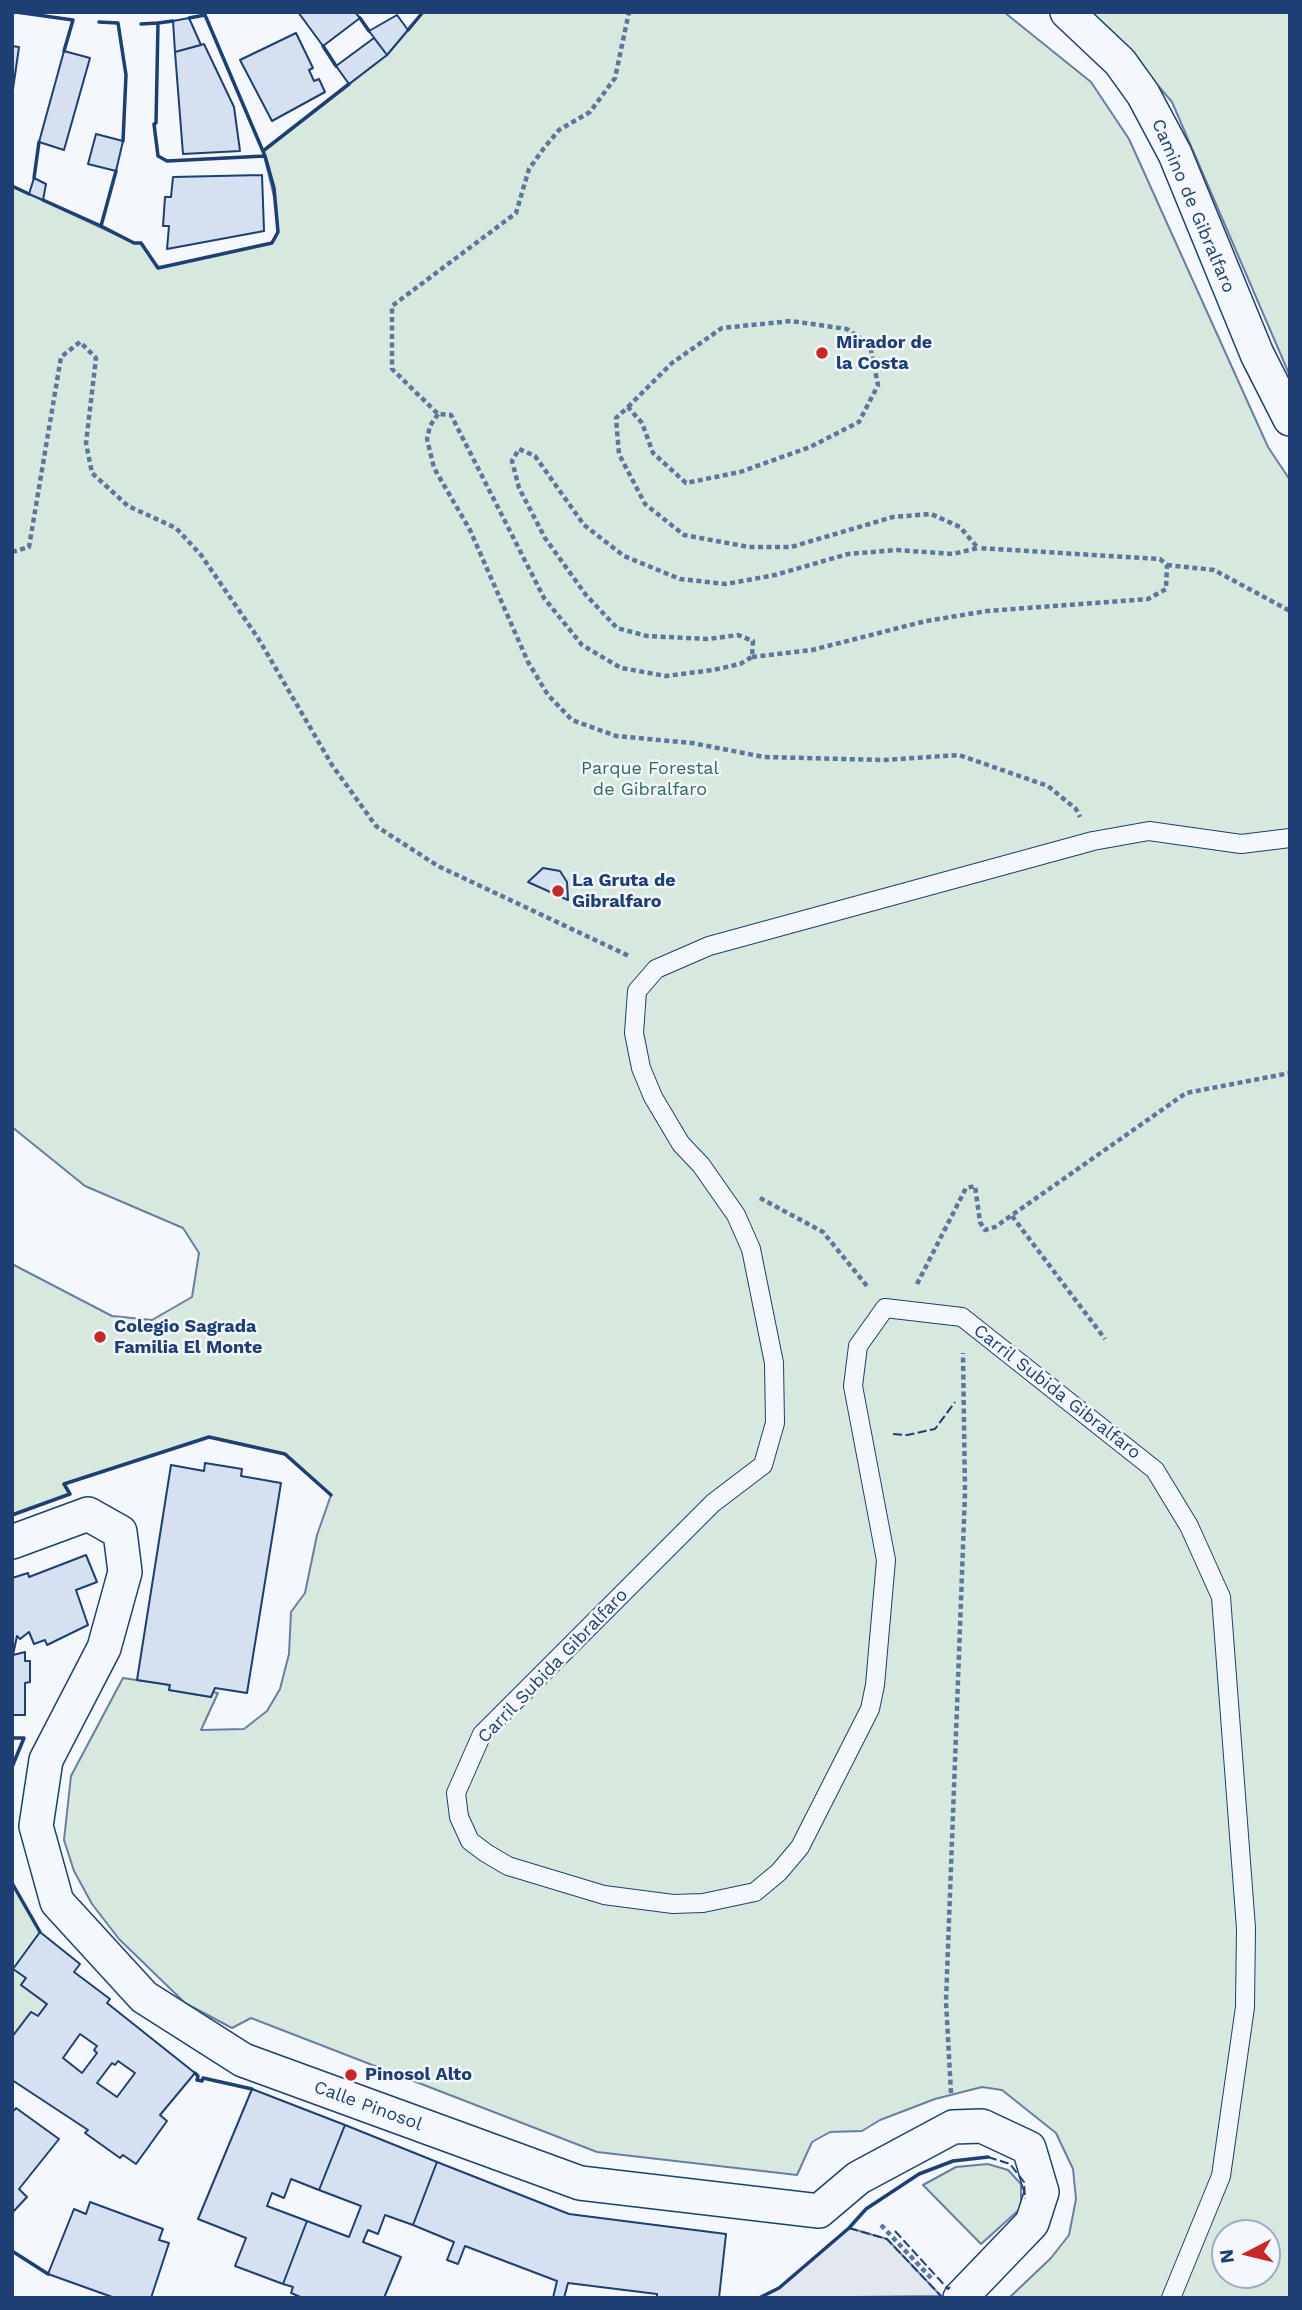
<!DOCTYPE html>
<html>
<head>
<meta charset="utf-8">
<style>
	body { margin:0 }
	#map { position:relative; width:1302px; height:2310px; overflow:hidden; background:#f4f7fb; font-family:"Work Sans",sans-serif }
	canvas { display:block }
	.frame { position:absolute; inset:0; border:14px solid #1d3f73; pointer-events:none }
	.north { position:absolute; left:1211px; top:2219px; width:70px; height:70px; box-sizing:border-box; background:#f4f7fb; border:2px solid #9eadc5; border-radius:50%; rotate:263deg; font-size:19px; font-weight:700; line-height:28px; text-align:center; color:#1d3f73 }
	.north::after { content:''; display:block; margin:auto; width:24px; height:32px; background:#c62828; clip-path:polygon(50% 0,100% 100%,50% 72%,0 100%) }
</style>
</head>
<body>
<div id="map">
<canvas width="1302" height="2310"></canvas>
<div class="frame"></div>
<div class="north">N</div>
</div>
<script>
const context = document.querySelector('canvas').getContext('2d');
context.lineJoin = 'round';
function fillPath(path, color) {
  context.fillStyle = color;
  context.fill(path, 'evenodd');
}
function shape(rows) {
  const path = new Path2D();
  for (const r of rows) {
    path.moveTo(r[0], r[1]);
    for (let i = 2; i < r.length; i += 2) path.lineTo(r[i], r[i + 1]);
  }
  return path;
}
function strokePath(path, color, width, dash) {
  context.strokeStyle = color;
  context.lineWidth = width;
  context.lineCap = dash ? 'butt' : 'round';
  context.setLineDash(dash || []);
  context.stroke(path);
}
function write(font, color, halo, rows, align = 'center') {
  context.font = font + ' "Work Sans",sans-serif';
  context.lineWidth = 5;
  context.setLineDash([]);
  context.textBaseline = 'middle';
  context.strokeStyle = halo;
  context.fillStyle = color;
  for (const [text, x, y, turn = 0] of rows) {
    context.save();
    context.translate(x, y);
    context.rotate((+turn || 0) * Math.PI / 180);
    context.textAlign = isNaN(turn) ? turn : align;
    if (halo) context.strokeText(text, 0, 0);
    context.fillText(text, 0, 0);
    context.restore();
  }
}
const green = shape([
	[423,12,1004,12,1091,82,1129,139,1268,447,1290,480,1290,2298,1009,2298,1051,2258,1069,2235,1076,2199,1073,2169,1056,2133,1002,2090,982,2087,935,2099,880,2120,862,2131,830,2132,812,2142,797,2175,597,2152,251,2018,232,2028,185,2003,119,1939,92,1904,74,1871,64,1840,71,1776,123,1678,170,1685,169,1690,211,1697,212,1692,218,1693,201,1730,244,1729,267,1711,280,1689,289,1654,291,1612,305,1593,317,1535,331,1495,284,1454,209,1437,64,1484,70,1494,12,1515,12,1264,112,1316,152,1320,192,1297,199,1253,183,1228,85,1186,12,1127,12,186,134,243,141,243,158,268,271,243,278,232,276,205,263,151,387,55,423,12],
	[1225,2233,1267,2233,1267,2275,1225,2275,1225,2233],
	[1084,12,1290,12,1290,376,1172,102,1126,48,1084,12],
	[12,1883,40,1932,14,1969,26,1978,21,1985,47,2004,38,2016,31,2012,12,2037,12,1883],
	[988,2164,1008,2170,1021,2184,1021,2208,981,2244,923,2185,956,2167,988,2164]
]);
fillPath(green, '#d7e8df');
strokePath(green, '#687fa3', 2);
const parking = shape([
	[849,2228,887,2239,941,2296,759,2298,779,2288,849,2228]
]);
fillPath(parking, '#e3e8f0');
strokePath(parking, '#687fa3', 2);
const building = shape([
	[298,12,355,12,360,18,323,46,298,12],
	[397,15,408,30,387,55,369,31,397,15],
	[189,18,201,45,175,52,173,21,189,18],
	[296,33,313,68,309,70,314,81,319,79,325,92,272,121,240,60,296,33],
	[374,38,387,55,349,84,336,66,374,38],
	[204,44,234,107,240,151,183,154,175,52,204,44],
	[12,46,19,47,12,96,12,46],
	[64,51,90,58,64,150,39,142,64,51],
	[96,134,123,141,116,171,88,164,96,134],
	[262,175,264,231,167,249,169,226,163,226,165,197,171,197,173,177,262,175],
	[34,178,46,184,43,200,29,194,34,178],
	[543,868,560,871,567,882,568,900,528,882,543,868],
	[205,1463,242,1469,241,1476,281,1483,247,1693,215,1688,211,1697,169,1690,170,1685,137,1680,171,1465,204,1471,205,1463],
	[86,1555,97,1582,76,1590,88,1625,47,1645,45,1640,34,1644,29,1632,20,1639,17,1636,13,1655,25,1652,25,1661,30,1661,30,1682,25,1683,25,1715,12,1715,12,1578,28,1573,29,1577,86,1555],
	[40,1932,80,1964,74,1972,110,1999,107,2003,195,2073,160,2115,167,2121,136,2164,123,2155,120,2158,85,2133,88,2130,12,2080,12,2037,31,2012,38,2016,47,2004,21,1985,26,1978,13,1969,40,1932],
	[80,2034,97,2046,94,2050,97,2053,82,2073,63,2058,80,2034],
	[118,2061,135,2073,117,2097,97,2083,112,2063,115,2065,118,2061],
	[252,2089,345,2125,319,2190,291,2179,284,2198,272,2193,267,2206,307,2221,283,2284,235,2266,246,2238,198,2219,252,2089],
	[16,2108,59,2139,19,2189,27,2197,12,2213,12,2113,16,2108],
	[345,2125,437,2162,413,2225,385,2215,378,2234,368,2230,363,2242,401,2257,384,2298,303,2298,291,2293,293,2287,283,2284,307,2221,349,2237,361,2206,319,2190,345,2125],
	[437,2162,569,2214,726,2234,719,2298,657,2298,657,2294,568,2283,564,2298,553,2298,557,2281,465,2246,458,2264,447,2260,454,2242,413,2225,437,2162],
	[90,2202,163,2229,159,2240,169,2243,151,2298,115,2298,48,2274,74,2209,86,2214,90,2202]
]);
fillPath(building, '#d5e0f0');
strokePath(building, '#1d3f73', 2);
const service = shape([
	[1171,2298,1221,2176,1245,2007,1246,1928,1221,1597,1189,1526,1155,1470,962,1317,885,1308,858,1346,853,1386,886,1560,875,1685,870,1709,800,1847,779,1872,755,1892,703,1903,673,1904,604,1895,508,1866,486,1853,470,1841,459,1817,456,1793,482,1734,713,1503,763,1465,775,1423,774,1363,751,1249,736,1215,701,1165,681,1144,653,1097,641,1068,634,1033,637,991,656,969,709,946,1093,841,1149,831,1241,844,1290,838]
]);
const minor = shape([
	[1067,12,1120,62,1143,94,1175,154,1257,354,1290,419],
	[12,1542,88,1514,120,1532,125,1572,104,1648,46,1760,36,1826,57,1902,144,1997,243,2060,580,2183,819,2211,858,2178,953,2127,982,2126,1029,2148,1042,2192,1032,2223,960,2298]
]);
strokePath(service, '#1d3f73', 20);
strokePath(minor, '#1d3f73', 36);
strokePath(shape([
	[628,407,672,363,722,328,791,321,847,329,870,345,878,385,859,422,810,447,740,472,686,483,653,453,642,423,628,407,616,418,619,454,645,504,684,535,749,547,791,547,893,517,931,514,960,527,978,548,953,554,897,550,848,554,775,575,726,584,680,579,624,556,584,525,535,456,519,449,512,461,519,488,545,538,586,595,617,628,647,636,708,639,738,635,753,641,752,657,740,664,713,670,666,676,621,668,582,645,544,598,451,415,438,414,392,369,392,306,516,213,529,169,544,148,559,130,590,112,615,78,629,12],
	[438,414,430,426,427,439,434,468,470,530,528,662,548,695,572,720,616,736,692,743,764,757,884,760,959,755,1048,786,1076,809,1080,817],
	[12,552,29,547,61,357,80,342,96,358,86,443,92,473,128,506,176,528,201,555,258,638,332,765,376,826,438,866,629,956],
	[1167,565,1214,570,1290,611],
	[752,657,812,650,926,621,987,611,1148,599,1166,589,1167,565,1160,559,978,548],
	[760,1198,823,1232,867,1286],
	[1012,1216,1105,1339],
	[917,1284,966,1188,975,1186,980,1222,985,1230,995,1227,1186,1093,1290,1073],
	[951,2093,946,2001,965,1493,963,1353],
	[881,2225,932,2279]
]), '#5e769c', 4.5, [5, 3.5]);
strokePath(service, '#f4f7fb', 18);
strokePath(minor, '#f4f7fb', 33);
strokePath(shape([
	[893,1434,907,1435,935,1429,955,1402],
	[988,2157,1010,2164,1024,2182,1025,2199],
	[849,2228,887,2239,941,2296],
	[895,2231,948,2289,950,2287]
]), '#1d3f73', 2, [9, 3.5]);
strokePath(shape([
	[16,12,73,20,64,51],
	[360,18,369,31],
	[173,21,158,23,156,123,154,124,158,156,167,161,265,156,205,15,189,18],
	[99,22,118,23,126,75,123,141],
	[141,24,158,23],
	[408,30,423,12],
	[323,46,336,66],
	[263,151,349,84],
	[34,178,39,142],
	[12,186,29,194],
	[43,200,101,226,116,171],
	[101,226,134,243,141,243,158,268,272,243,278,232,274,188,265,156],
	[12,1515,70,1494,64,1484,209,1437,285,1454,331,1495],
	[12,1738,24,1738,12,1767],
	[12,1883,40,1932],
	[195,2073,198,2076,197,2080,202,2081,203,2078,252,2089],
	[12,2251,48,2274],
	[759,2298,779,2288,849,2228,866,2209,919,2174,953,2161,988,2157]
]), '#1d3f73', 3.5);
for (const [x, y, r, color] of [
	[822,353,7,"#c62828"],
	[558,891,7,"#c62828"],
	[100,1337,7,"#c62828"],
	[351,2075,7,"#c62828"]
]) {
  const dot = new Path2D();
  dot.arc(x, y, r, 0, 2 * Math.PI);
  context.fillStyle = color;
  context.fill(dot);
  strokePath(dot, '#f4f7fb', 2.5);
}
write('18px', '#1d3f73', '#f4f7fb', [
	["Camino de Gibralfaro",1193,206,67],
	["Carril Subida Gibralfaro",1057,1392,38],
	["Carril Subida Gibralfaro",553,1666,-46],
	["Calle Pinosol",368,2106,20]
]);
write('bold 18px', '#1d3f73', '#f4f7fb', [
	["Mirador de",836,343],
	["la Costa",836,364],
	["La Gruta de",572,881],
	["Gibralfaro",572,902],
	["Colegio Sagrada",114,1327],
	["Familia El Monte",114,1348],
	["Pinosol Alto",365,2075]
], 'left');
write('18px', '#2c6c60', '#f4f7fb', [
	["Parque Forestal",650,769],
	["de Gibralfaro",650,790]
]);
</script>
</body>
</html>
